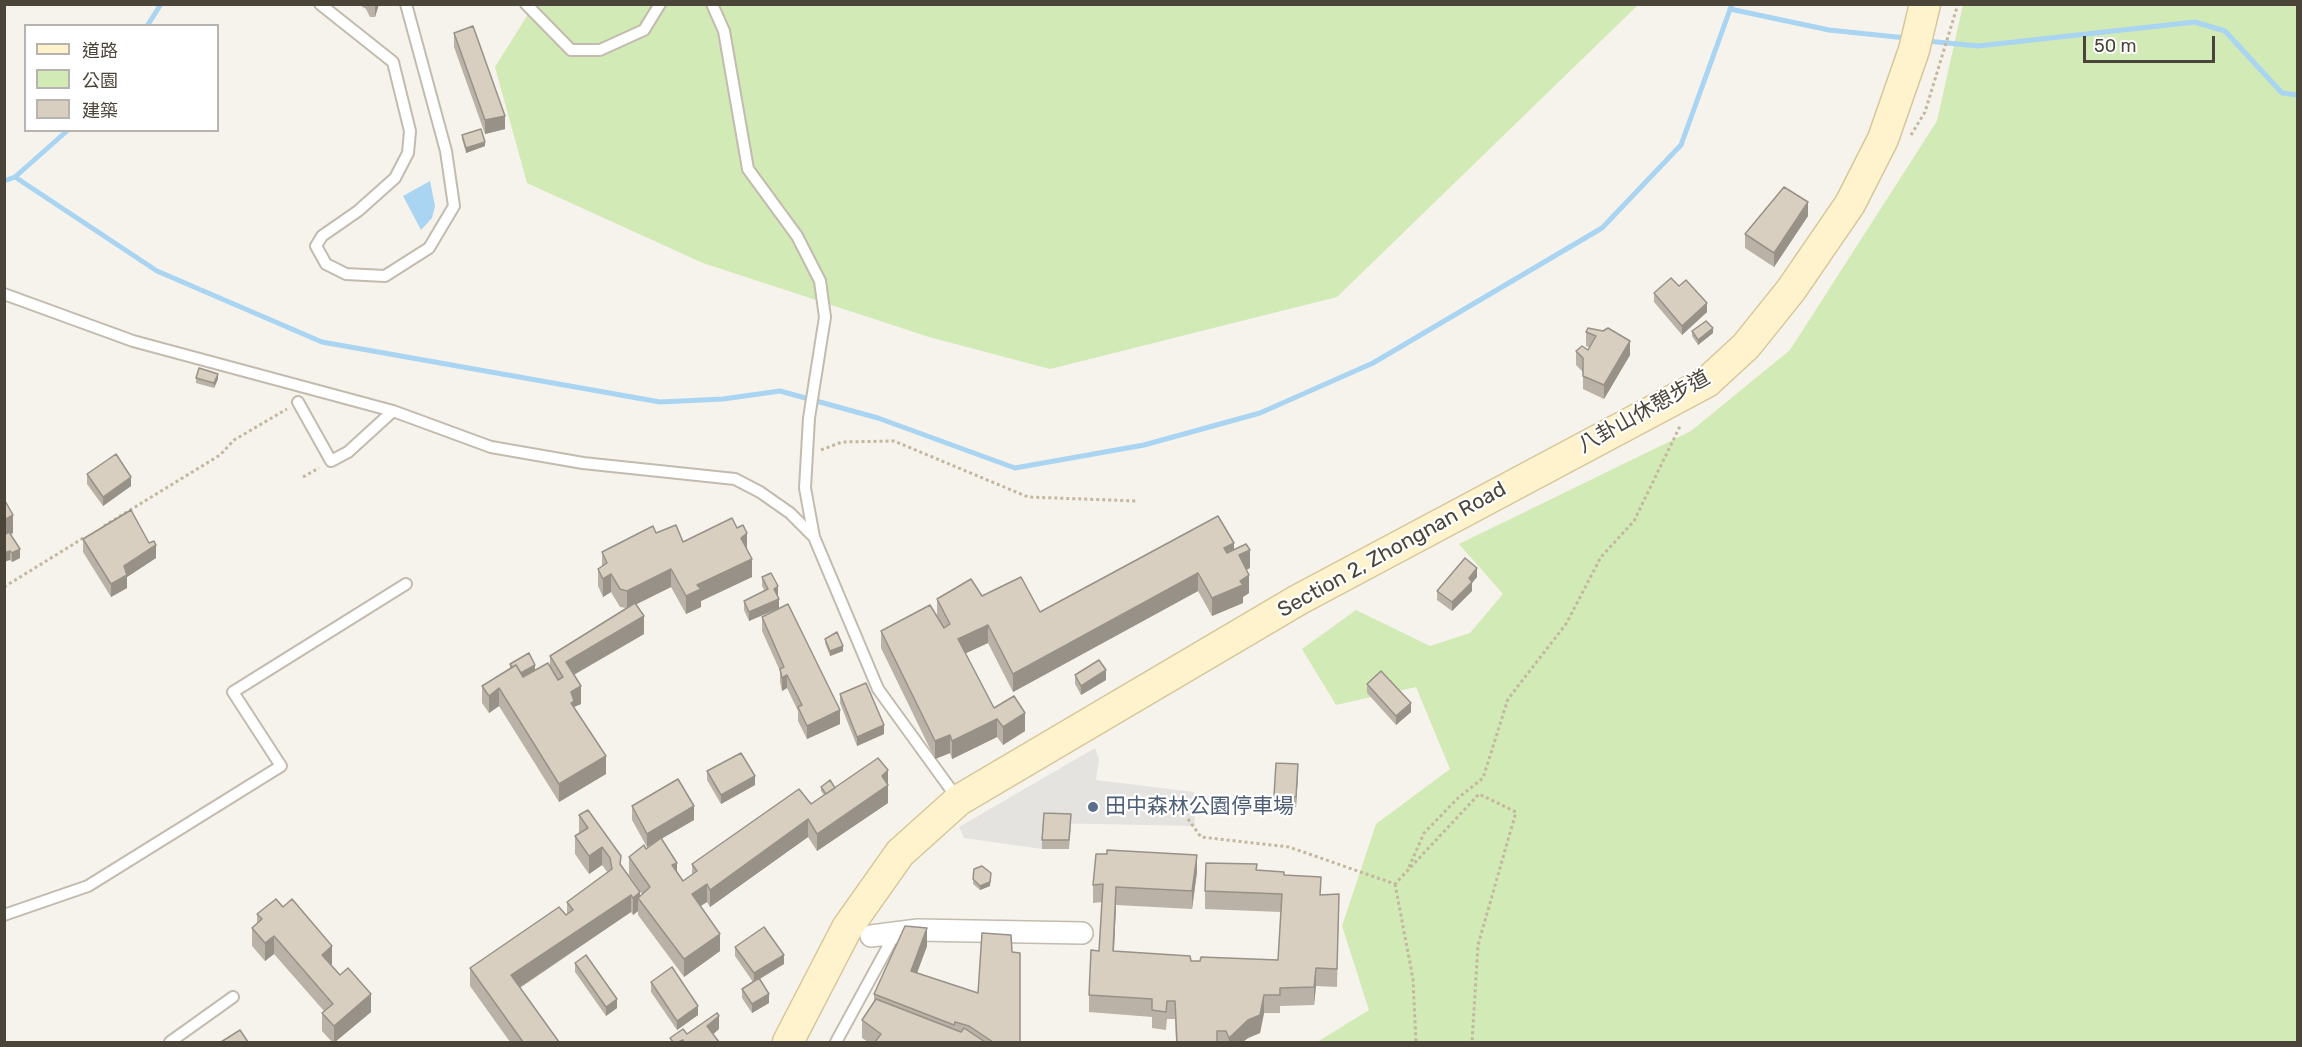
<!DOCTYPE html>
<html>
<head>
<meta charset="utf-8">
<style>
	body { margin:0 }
	#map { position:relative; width:2302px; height:1047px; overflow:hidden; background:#f6f3ec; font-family:Rubik,"Noto Sans TC",sans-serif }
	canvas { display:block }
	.frame { position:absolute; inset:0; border:6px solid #4b4439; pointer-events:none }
	.legend { position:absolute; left:24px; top:24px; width:195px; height:108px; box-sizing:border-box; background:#fff; border:2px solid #b7b4b0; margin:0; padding:8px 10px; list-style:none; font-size:18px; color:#4b4439 }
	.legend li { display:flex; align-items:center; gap:12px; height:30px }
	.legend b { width:30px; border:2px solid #b7b4b0 }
	.scale { position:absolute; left:2083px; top:36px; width:132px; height:27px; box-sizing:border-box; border:3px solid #4b4439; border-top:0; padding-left:8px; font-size:18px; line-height:21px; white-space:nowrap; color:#4b4439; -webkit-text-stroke:4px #fff; paint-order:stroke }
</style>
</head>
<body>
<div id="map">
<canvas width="2302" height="1047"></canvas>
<div class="frame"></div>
<ul class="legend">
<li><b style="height:8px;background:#fff3cd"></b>道路</li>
<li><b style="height:16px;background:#d2eab5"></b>公園</li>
<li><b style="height:16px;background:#d8cfc1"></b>建築</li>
</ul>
<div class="scale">50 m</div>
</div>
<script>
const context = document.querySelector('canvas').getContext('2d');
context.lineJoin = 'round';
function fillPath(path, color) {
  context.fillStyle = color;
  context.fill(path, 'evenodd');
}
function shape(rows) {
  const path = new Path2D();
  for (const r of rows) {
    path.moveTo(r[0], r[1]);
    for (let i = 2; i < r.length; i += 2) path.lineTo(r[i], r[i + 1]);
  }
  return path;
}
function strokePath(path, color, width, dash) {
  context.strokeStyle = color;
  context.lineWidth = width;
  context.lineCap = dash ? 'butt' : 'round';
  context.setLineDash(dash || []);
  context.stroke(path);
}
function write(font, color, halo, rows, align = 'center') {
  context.font = font + ' Rubik,"Noto Sans TC",sans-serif';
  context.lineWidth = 4.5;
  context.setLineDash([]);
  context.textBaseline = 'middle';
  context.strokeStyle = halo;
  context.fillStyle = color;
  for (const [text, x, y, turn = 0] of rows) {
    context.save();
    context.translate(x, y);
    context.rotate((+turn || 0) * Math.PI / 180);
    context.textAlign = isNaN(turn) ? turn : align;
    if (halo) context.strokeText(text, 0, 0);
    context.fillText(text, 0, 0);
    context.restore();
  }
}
fillPath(shape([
	[528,5,1638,5,1337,297,1050,369,929,337,703,263,527,183,495,67,532,8],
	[1963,5,2297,5,2297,1042,1317,1042,1369,1010,1342,926,1376,824,1450,769,1416,687,1336,705,1302,649,1356,610,1430,646,1470,633,1503,594,1459,544,1691,431,1790,350,1937,121]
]), '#d2eab5');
fillPath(shape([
	[1095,748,1099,760,1096,780,1194,792,1195,826,1044,823,1042,849,964,838,959,827]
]), '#e5e3e0');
fillPath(shape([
	[430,181,435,206,432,218,421,230,403,196]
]), '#a9d4f2');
strokePath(shape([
	[1730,9,1829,30,1906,38],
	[147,26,161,4],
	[1927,41,1978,46,2195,22,2225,31,2282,93,2298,95],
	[15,177,157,271,322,342,660,402,723,399,780,391,878,418,1015,468,1144,445,1260,413,1373,363,1602,228,1681,145,1732,4],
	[4,181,15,177,68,130]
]), '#a9d4f2', 5);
const lane = shape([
	[320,4,393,62,410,131,408,153,395,178,358,211,322,236,316,246,326,264,346,274,385,276,429,248,454,206,446,151,406,4],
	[526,4,571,50,600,50,644,30,660,4],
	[712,4,724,31,748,169,797,236,820,281,825,317,809,418,805,488,814,537,878,689,957,798],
	[4,294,133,341,393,411,491,447,583,463,735,479,760,492,790,513,814,537],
	[298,402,331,461,348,452,393,411],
	[4,915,88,886,281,766,233,692,406,584],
	[170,1042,233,997],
	[836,1042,890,943,878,939]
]);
const street = shape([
	[871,936,918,930,1082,933]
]);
const secondary = shape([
	[788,1042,847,928,900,853,959,800,1298,600,1707,382,1746,346,1791,290,1850,204,1883,139,1914,50,1925,4]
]);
strokePath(lane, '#c2bbae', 14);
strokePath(street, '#c2bbae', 24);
strokePath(secondary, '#d6c79b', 33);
strokePath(shape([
	[1911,135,1925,112,1958,4],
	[821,450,842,442,894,441,1028,497,1136,501],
	[303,477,319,468],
	[104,526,220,455,234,440,287,409],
	[4,587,85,537],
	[1188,819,1201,837,1289,847,1395,884,1479,794,1516,812,1478,945,1472,1042],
	[1409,867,1424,833,1458,798,1483,778,1508,699,1566,624,1601,557,1634,521,1681,424],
	[1395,884,1413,979,1416,1042]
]), '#c4b79f', 3, [3, 3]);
strokePath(lane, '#fff', 10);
strokePath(street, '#fff', 21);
strokePath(secondary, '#fff3cd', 30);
fillPath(shape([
	[358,4,379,4,375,17,370,17,366,9],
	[454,33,505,129,485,134,454,47],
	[462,135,485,146,466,153,462,139],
	[1808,216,1774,267,1745,248,1745,234],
	[1679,286,1707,312,1682,335,1654,302,1654,293],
	[1588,328,1630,355,1604,399,1583,389,1583,372,1576,365,1576,351,1588,350,1589,347,1586,346,1586,332],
	[1692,331,1713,333,1698,345,1692,336],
	[196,378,218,379,214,388,196,383],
	[87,474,131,486,103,506,87,484],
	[4,499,13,533,11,534,20,558,12,562,10,560],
	[656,533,683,542,747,550,752,577,701,601,701,607,686,614,671,587,636,604,644,634,574,675,581,704,574,707,574,709,606,774,559,802,499,706,489,713,482,703,482,686,510,668,510,664,535,670,550,666,550,656,626,608,620,607,611,592,603,597,598,586,598,569,602,566,602,552],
	[83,539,156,558,127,577,127,588,111,597,83,552],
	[1234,549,1250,568,1246,570,1249,593,1243,597,1243,603,1212,616,1198,591,1013,692,988,643,965,653,994,708,1025,731,1003,745,997,737,952,759,950,753,935,759,881,648,881,631,937,617,937,599,982,596,1040,612],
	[762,577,778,595,779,608,749,621,744,610,744,601,765,591,762,586],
	[1477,577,1472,583,1472,591,1452,611,1437,600,1437,591],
	[762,617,840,724,807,739,798,721,798,711,787,688,782,691,780,682,780,671,762,631],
	[825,639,843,651,830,656,825,643],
	[1075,675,1106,680,1081,695,1075,684],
	[1367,684,1411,712,1396,725,1367,693],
	[840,694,884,734,857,746,840,703],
	[888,770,888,803,817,851,808,837,710,907,707,902,701,906,720,951,684,977,638,915,638,911,633,915,631,912,520,988,559,1042,510,1042,470,986,470,968,567,914,567,902,608,873,602,865,589,874,575,854,575,836,579,833,579,815,621,865,640,896,642,894,629,875,629,857,646,849,654,843,647,847,632,820,632,806,694,820,661,839,677,871,683,881,692,875,692,864,811,804,824,795,821,791,821,787,835,788],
	[707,771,755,785,721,804,707,780],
	[1298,773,1296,807,1274,805,1274,796],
	[1071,823,1069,849,1042,849,1042,840],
	[974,869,990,886,980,890,973,884],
	[1257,870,1284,875,1321,895,1339,894,1337,987,1316,986,1314,1005,1280,1006,1280,1013,1264,1013,1260,1033,1248,1038,1243,1042,1176,1042,1175,1019,1167,1019,1166,1030,1152,1028,1152,1017,1089,1012,1089,995,1099,951,1102,902,1093,903,1093,885,1197,872,1192,909,1116,905,1114,951,1191,961,1278,960,1281,912,1205,909,1205,891],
	[257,914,332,964,331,965,371,1012,335,1042,332,1042,322,1031,322,1013,324,1011,274,954,265,961,252,946,252,928,257,923],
	[927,946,917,973,1020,1042,868,1042,862,1038,862,1020,874,1003,874,994],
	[735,947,784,964,760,979,769,1003,752,1013,742,998,742,989,753,982,735,956],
	[575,963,617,1008,606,1016,575,972],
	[651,982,698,1015,677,1030,651,992]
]), '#bab2a6');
fillPath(shape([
	[375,4,379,4,375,17],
	[505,116,505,129,485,134,485,120],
	[485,142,485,146,466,153,466,148],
	[1808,202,1808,216,1774,267,1774,253],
	[1707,303,1707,312,1682,335,1682,326],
	[1713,328,1713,333,1698,345,1698,340],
	[1630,341,1630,355,1604,399,1604,385],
	[218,374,218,379,214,388,214,383],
	[131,477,131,486,103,506,103,497],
	[13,515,13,533,4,538,4,520],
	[747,533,747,551,741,538],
	[1234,543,1234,561,1224,548],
	[156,545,156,558,127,577,127,588,111,597,111,584,124,566],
	[20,549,20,558,12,562,12,553],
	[1250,550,1250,568,1239,573,1239,555],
	[10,551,10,560,4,562,4,553],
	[752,559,752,577,701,601,701,607,686,614,686,596,697,585],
	[6,567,6,576,4,577,4,568],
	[1477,568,1477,577,1472,583,1472,591,1452,611,1452,602],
	[671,569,671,587,627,609,627,591],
	[1198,573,1198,591,1013,692,1013,674],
	[611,574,611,592,603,597,603,579],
	[1249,575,1249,593,1243,597,1243,603,1212,616,1212,598],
	[778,586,778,595,774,598,774,589],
	[779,599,779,608,749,621,749,612],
	[644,616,644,634,566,679,566,662],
	[988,625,988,643,958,657,958,639],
	[843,646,843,651,830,656,830,651],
	[535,665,535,670,517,680,517,675],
	[1106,670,1106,680,1081,695,1081,686],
	[787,675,787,688,782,691,782,678],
	[581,686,581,704,574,707,574,719,571,721,571,692],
	[499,688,499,706,489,713,489,696],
	[1411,703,1411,712,1396,725,1396,716],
	[840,710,840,724,807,739,807,726],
	[1025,713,1025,731,1003,745,1003,727],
	[997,719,997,737,952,759,952,741],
	[884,725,884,734,857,746,857,737],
	[950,735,950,753,935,759,935,741],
	[606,756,606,774,559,802,559,784],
	[1298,764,1298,773,1296,807,1296,797],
	[888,770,888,803,817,851,817,834],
	[755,776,755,785,721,804,721,795],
	[694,806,694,820,647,847,647,834],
	[808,819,808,837,710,907,710,890],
	[602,847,602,865,589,874,589,856],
	[1197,855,1197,872,1192,909,1192,891],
	[677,863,677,880,672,865],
	[991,873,990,886,980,890,980,886],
	[707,884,707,902,692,911,692,894],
	[1116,887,1116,905,1113,969,1113,951],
	[640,892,640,900,638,898,638,911,633,915,633,898],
	[631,895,631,912,511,993,511,975],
	[927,928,927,946,911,989,911,971],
	[720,934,720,951,684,977,684,959],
	[274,936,274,954,265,961,265,943],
	[332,946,332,964,322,973,322,955],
	[784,955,784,964,754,982,754,973],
	[1316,968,1316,986,1314,1005,1314,987],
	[371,994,371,1012,335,1042,334,1042,334,1026],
	[769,994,769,1003,752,1013,752,1004],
	[1264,995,1264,1013,1260,1033,1248,1038,1243,1042,1229,1042,1229,1038],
	[617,999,617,1008,606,1016,606,1007],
	[698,1006,698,1015,677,1030,677,1021],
	[719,1016,719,1029,707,1040,707,1026]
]), '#979187');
const building = shape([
	[473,26,505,116,485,120,454,33,473,26],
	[481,129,485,142,466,148,462,135,481,129],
	[1784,187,1808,202,1774,253,1745,234,1784,187],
	[1671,278,1679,286,1686,280,1707,303,1682,326,1654,293,1671,278],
	[1706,321,1713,328,1698,340,1692,331,1706,321],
	[1588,328,1603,331,1608,328,1630,341,1604,385,1583,376,1583,358,1576,351,1582,346,1588,350,1596,336,1586,332,1588,328],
	[199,368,218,374,214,383,196,378,199,368],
	[116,454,131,477,103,497,87,474,116,454],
	[4,499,13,515,4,520,4,499],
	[131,510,149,543,154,541,156,545,124,566,127,575,111,584,83,539,131,510],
	[1218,516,1234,543,1224,548,1227,553,1246,544,1250,550,1239,555,1249,575,1240,581,1243,585,1212,598,1198,573,1013,674,988,625,958,639,994,708,1014,696,1025,713,1003,727,997,719,952,741,950,735,935,741,881,631,930,605,944,628,950,624,937,599,971,579,982,596,1021,577,1040,612,1218,516],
	[732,518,737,528,743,525,747,533,741,538,752,559,697,585,701,589,686,596,671,569,627,591,620,589,611,574,603,579,598,569,607,563,602,552,653,526,656,533,676,525,683,542,732,518],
	[9,532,20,549,12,553,10,551,4,553,4,535,9,532],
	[1465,558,1477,568,1469,578,1472,582,1452,602,1437,591,1465,558],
	[771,573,778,586,774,589,779,599,749,612,744,601,768,589,762,577,771,573],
	[635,603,644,616,566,662,581,686,571,692,574,701,571,703,606,756,559,784,499,688,489,696,482,686,516,665,523,677,548,663,558,680,563,677,550,656,635,603],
	[788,604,840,710,807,726,798,707,802,705,787,675,782,678,780,669,784,667,762,617,788,604],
	[837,632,843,646,830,651,825,639,837,632],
	[529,653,535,665,521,673,516,665,512,667,510,664,529,653],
	[1099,660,1106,670,1081,686,1075,675,1099,660],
	[1381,671,1411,703,1396,716,1367,684,1381,671],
	[866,683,884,725,857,737,840,694,866,683],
	[741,753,755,776,721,795,707,771,741,753],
	[878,758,888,770,882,776,888,785,817,834,808,819,710,890,707,884,692,894,720,934,684,959,638,898,650,887,629,857,644,845,646,849,661,838,677,863,672,865,683,881,697,871,692,864,799,789,811,804,878,758],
	[1276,763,1298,764,1296,797,1274,796,1276,763],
	[678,779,694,806,647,834,632,806,678,779],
	[830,780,835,788,826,794,821,787,830,780],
	[588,810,621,856,620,864,640,892,633,898,631,895,511,975,559,1042,523,1042,470,968,559,907,566,915,573,910,567,902,612,869,610,858,602,847,589,856,575,836,588,828,579,815,588,810],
	[1044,813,1071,814,1069,840,1042,840,1044,813],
	[1107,850,1197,855,1192,891,1116,887,1113,951,1190,956,1191,961,1200,961,1201,957,1278,960,1282,894,1205,891,1206,863,1257,864,1256,870,1284,872,1284,875,1321,877,1320,895,1339,894,1337,969,1316,968,1314,987,1280,988,1280,995,1264,995,1260,1015,1248,1020,1229,1038,1226,1031,1217,1031,1217,1042,1177,1042,1175,1001,1167,1001,1166,1012,1152,1010,1152,999,1089,995,1091,950,1099,951,1103,884,1093,885,1096,854,1107,854,1107,850],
	[982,866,991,873,990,882,980,886,973,879,974,869,982,866],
	[276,899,283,907,292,899,332,946,322,955,340,975,348,968,371,994,334,1026,322,1013,333,1004,274,936,265,943,252,928,262,919,257,914,276,899],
	[905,926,927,928,911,971,978,993,982,933,1011,935,1012,952,1020,953,1020,1042,993,1042,969,1026,955,1022,954,1025,874,994,905,926],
	[764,927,784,955,754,973,735,947,764,927],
	[586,955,617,999,606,1007,575,963,586,955],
	[672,967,698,1006,677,1021,651,982,672,967],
	[759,978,769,994,752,1004,742,989,759,978],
	[876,999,961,1032,964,1028,985,1042,875,1042,881,1034,862,1020,876,999],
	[717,1013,719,1016,707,1026,719,1042,684,1042,683,1040,678,1042,673,1042,670,1038,683,1029,687,1034,717,1013],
	[240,1030,248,1042,221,1042,240,1030]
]);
fillPath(building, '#d8cfc1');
strokePath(building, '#979187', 1.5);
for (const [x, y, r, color] of [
	[1093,807,6,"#5c6f8a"]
]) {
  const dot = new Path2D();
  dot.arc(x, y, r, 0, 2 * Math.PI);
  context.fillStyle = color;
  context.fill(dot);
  strokePath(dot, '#fff', 2);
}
write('21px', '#4b4439', '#fff', [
	["八卦山休憩步道",1644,412,-29],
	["Section 2, Zhongnan Road",1392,550,-29]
]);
write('21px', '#4e5e75', '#fff', [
	["田中森林公園停車場",1105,807]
], 'left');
</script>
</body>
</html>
